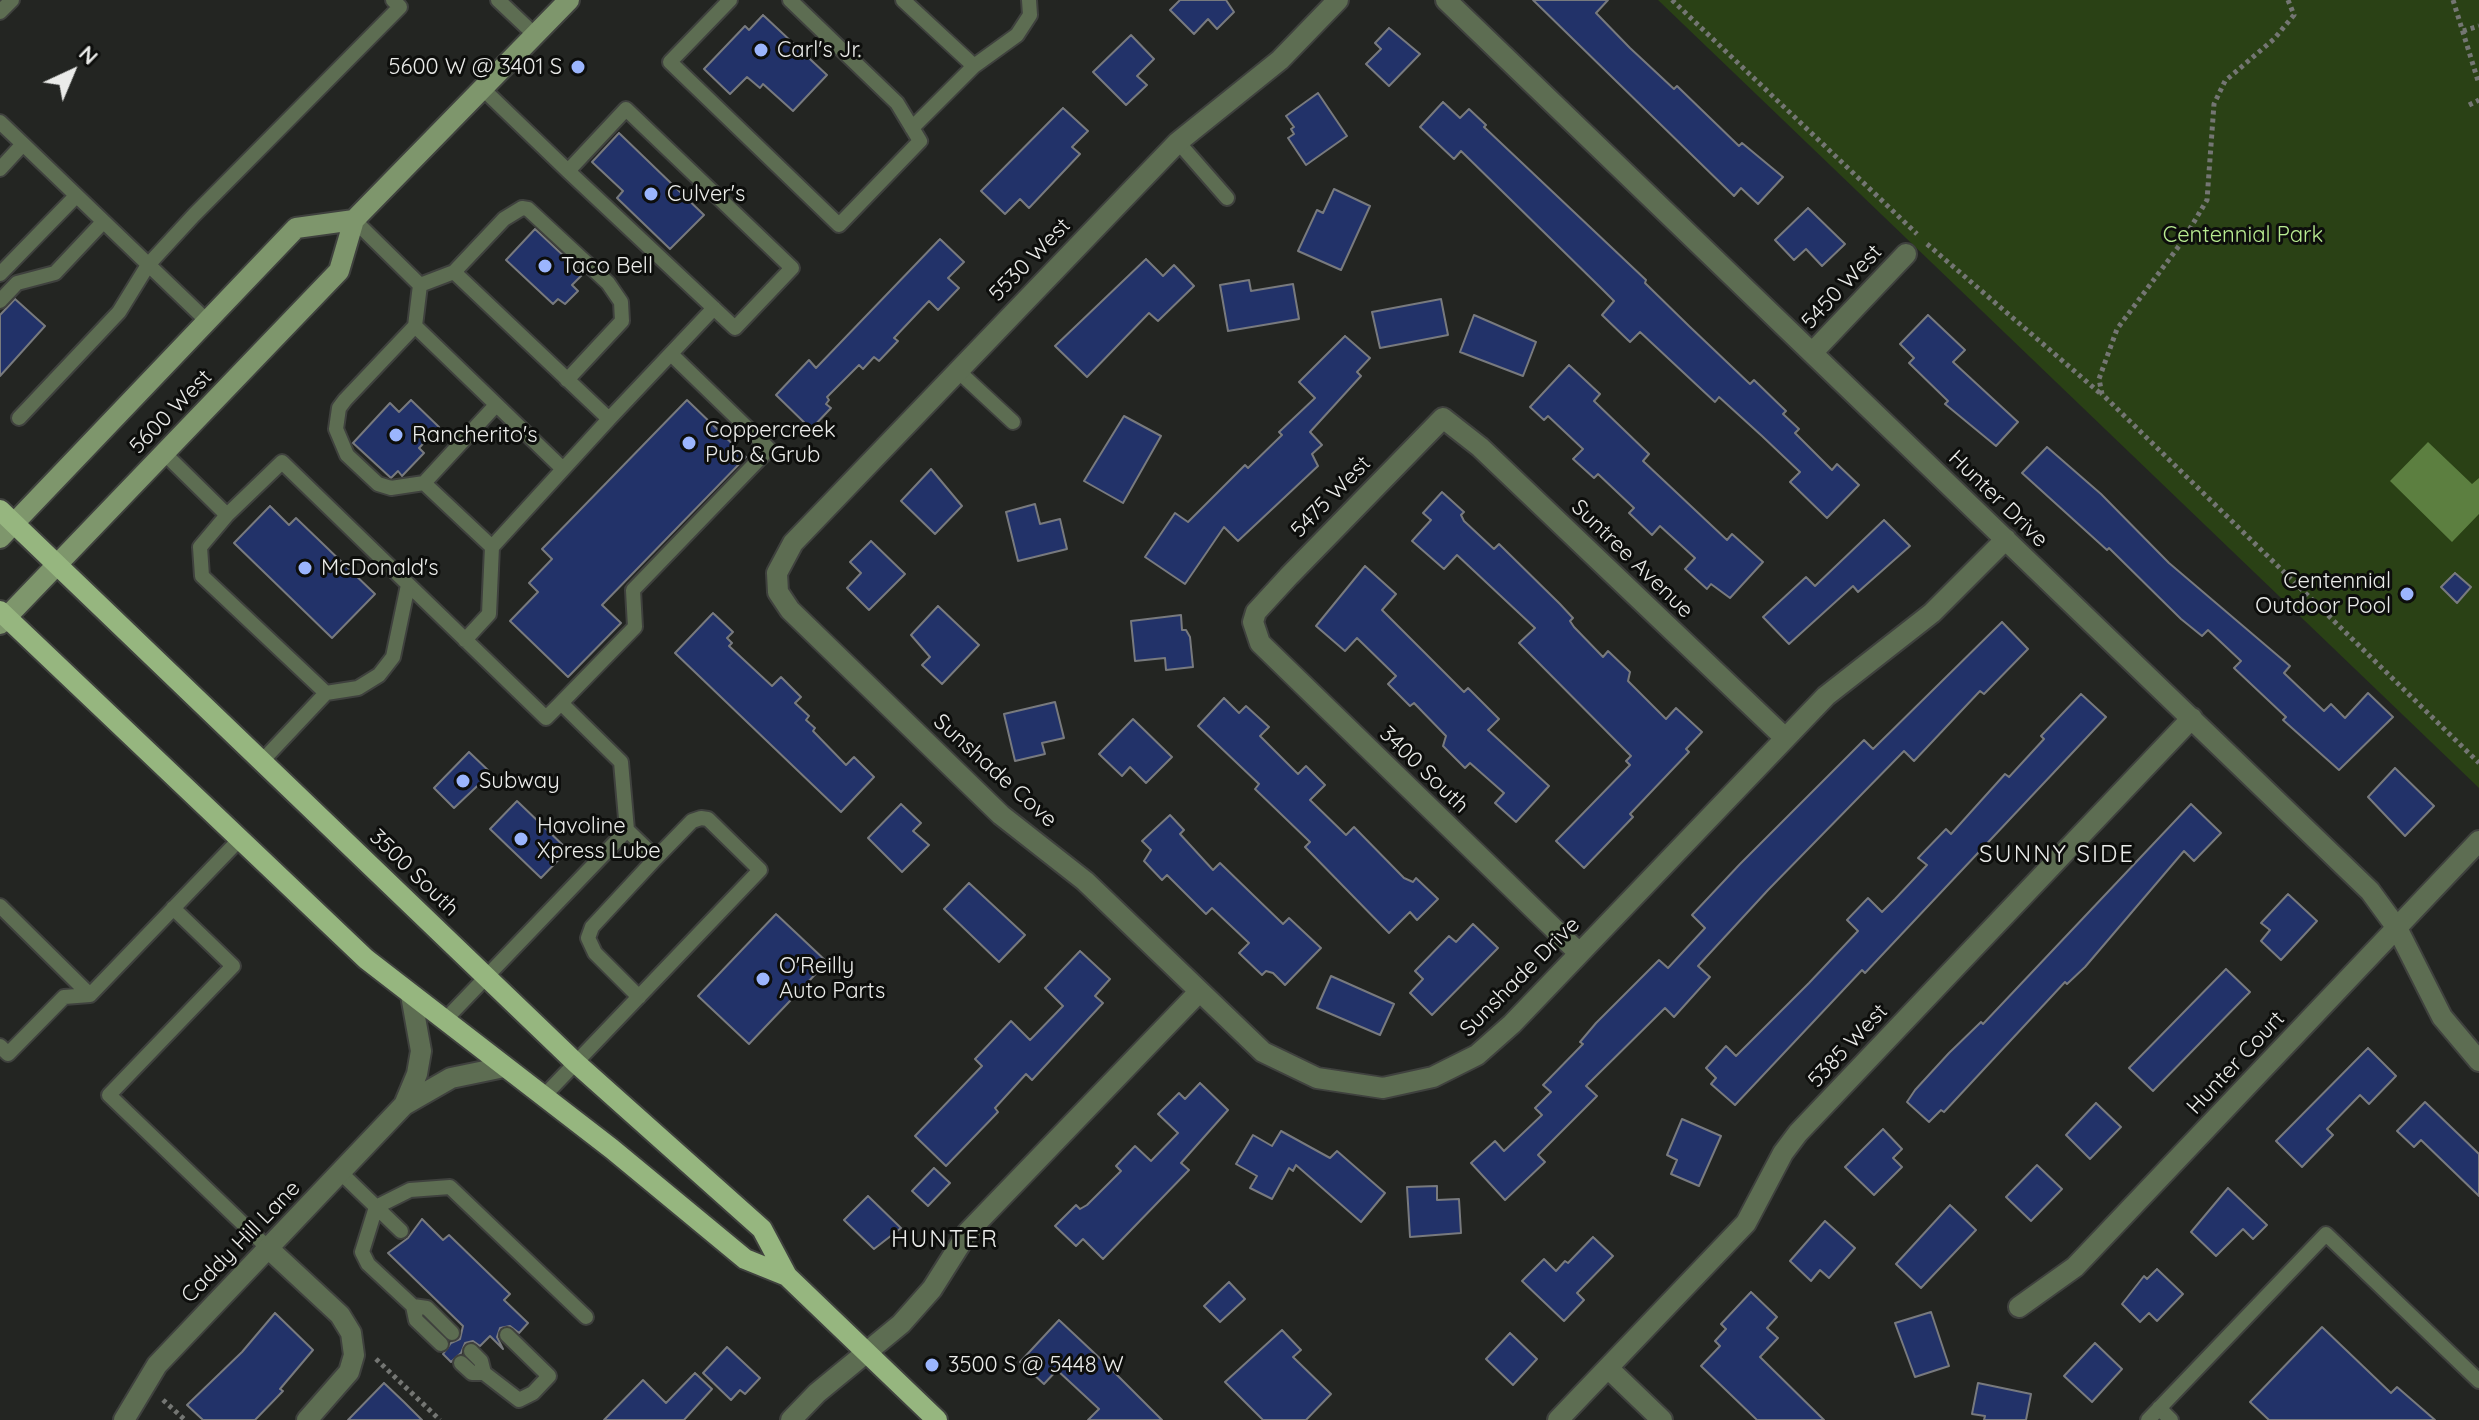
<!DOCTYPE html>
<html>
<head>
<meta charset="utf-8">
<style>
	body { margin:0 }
	#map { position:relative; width:2479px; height:1420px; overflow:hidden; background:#232522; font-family:Quicksand,sans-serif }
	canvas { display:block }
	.north { position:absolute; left:32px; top:32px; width:80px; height:80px; -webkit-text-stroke:6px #0d0e0c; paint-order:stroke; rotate:44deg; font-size:22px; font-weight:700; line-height:32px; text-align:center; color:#eaebe9 }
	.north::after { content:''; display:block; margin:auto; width:28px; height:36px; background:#eaebe9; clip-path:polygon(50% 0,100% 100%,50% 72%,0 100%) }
</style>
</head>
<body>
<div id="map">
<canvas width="2479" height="1420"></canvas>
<div class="north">N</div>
</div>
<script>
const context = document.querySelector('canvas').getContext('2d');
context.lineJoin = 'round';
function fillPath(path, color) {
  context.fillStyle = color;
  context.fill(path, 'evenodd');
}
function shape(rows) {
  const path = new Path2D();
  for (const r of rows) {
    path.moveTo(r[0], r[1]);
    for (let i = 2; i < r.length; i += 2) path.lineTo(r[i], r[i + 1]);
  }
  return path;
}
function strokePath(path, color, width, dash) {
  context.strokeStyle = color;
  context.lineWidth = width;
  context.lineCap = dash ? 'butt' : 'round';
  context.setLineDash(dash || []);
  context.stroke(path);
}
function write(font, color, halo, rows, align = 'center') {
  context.font = font + ' Quicksand,sans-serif';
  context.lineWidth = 6;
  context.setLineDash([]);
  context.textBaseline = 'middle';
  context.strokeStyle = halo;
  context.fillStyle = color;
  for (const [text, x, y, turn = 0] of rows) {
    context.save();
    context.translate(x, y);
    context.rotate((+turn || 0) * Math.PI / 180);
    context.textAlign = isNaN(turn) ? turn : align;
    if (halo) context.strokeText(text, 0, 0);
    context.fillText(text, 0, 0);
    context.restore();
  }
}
fillPath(shape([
	[1658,0,2479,0,2479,788]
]), '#2a4115');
fillPath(shape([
	[2428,442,2472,484,2479,478,2479,514,2452,542,2390,481]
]), '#5c7f40');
const building = shape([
	[1180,0,1226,0,1234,12,1217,29,1208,19,1194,34,1170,10,1180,0],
	[1533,0,1608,0,1596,13,1630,48,1674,89,1677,86,1739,146,1742,143,1783,177,1758,204,1741,188,1734,196,1533,0],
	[763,15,827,75,793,111,763,84,760,88,747,77,730,94,704,69,745,26,749,30,763,15],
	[1389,28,1420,54,1389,86,1366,64,1381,49,1375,43,1389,28],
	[1131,35,1154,59,1137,76,1147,85,1126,105,1093,72,1131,35],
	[1318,93,1347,136,1306,165,1288,138,1294,134,1291,129,1294,127,1286,116,1318,93],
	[1443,102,1460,118,1469,109,1486,125,1484,127,1646,280,1645,283,1689,326,1750,384,1754,380,1786,411,1783,414,1799,429,1795,433,1832,470,1837,464,1859,485,1827,518,1790,482,1800,472,1762,436,1719,397,1715,402,1640,332,1630,342,1602,315,1614,301,1601,288,1461,151,1454,159,1420,127,1443,102],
	[1063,108,1088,131,1072,147,1080,154,1029,208,1020,199,1005,214,981,191,1063,108],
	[619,133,704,215,670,249,617,198,623,191,592,162,619,133],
	[1334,189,1370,206,1341,270,1298,251,1317,210,1323,213,1334,189],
	[1808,208,1845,244,1822,266,1806,249,1794,260,1775,240,1808,208],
	[535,229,583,274,572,285,578,291,565,304,558,299,553,304,506,260,535,229],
	[940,239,964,262,948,278,959,288,938,310,929,301,894,338,898,341,879,361,874,357,863,369,859,365,827,397,829,400,826,404,831,408,811,429,776,395,809,360,816,368,940,239],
	[1146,259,1163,276,1174,265,1194,286,1158,321,1149,313,1087,377,1055,346,1146,259],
	[1249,280,1251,291,1293,284,1299,319,1228,331,1220,285,1249,280],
	[15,299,45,326,0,376,0,315,15,299],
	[1441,299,1448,335,1380,348,1372,312,1441,299],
	[1474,315,1536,342,1523,376,1460,352,1474,315],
	[1928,315,1965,350,1953,362,2018,422,1996,446,1945,404,1948,401,1909,363,1914,358,1900,344,1928,315],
	[1345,336,1370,358,1357,372,1361,376,1310,432,1322,445,1312,454,1318,466,1238,541,1224,527,1185,584,1145,557,1175,513,1188,522,1245,465,1248,468,1282,435,1279,432,1315,398,1299,382,1345,336],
	[1569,365,1600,394,1594,401,1649,454,1643,461,1727,540,1732,534,1763,562,1730,598,1711,584,1707,589,1685,569,1695,558,1660,526,1652,535,1629,513,1634,508,1598,474,1594,478,1573,459,1583,449,1548,416,1544,420,1530,407,1569,365],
	[411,400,439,427,419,448,424,453,402,476,398,471,391,478,353,443,390,403,399,412,411,400],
	[687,400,746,457,602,605,621,623,568,677,510,621,538,592,529,583,552,559,542,549,687,400],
	[1124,416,1161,436,1123,503,1084,481,1124,416],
	[2047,447,2101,494,2169,563,2290,666,2284,673,2324,711,2331,704,2345,718,2368,693,2393,717,2339,770,2283,720,2286,717,2234,668,2241,661,2208,630,2202,636,2181,619,2109,548,2107,550,2022,473,2047,447],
	[931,469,962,506,935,534,901,501,931,469],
	[1442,492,1464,512,1461,515,1464,521,1494,549,1499,544,1560,604,1573,618,1570,621,1574,627,1603,657,1608,651,1630,672,1628,681,1666,719,1676,708,1702,732,1686,749,1689,752,1630,814,1633,817,1584,868,1556,841,1630,765,1626,761,1631,756,1519,643,1535,628,1457,555,1444,569,1412,541,1431,520,1423,513,1442,492],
	[1035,504,1040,524,1060,519,1067,549,1018,561,1006,512,1035,504],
	[270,506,289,525,296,518,375,594,332,638,234,543,270,506],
	[1884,520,1910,546,1858,592,1853,586,1789,644,1763,617,1806,577,1815,586,1884,520],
	[871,541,905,574,869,610,847,588,861,573,850,562,871,541],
	[1365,566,1396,594,1382,610,1464,692,1468,688,1499,719,1488,730,1549,786,1516,822,1495,803,1504,793,1470,763,1465,768,1443,746,1446,736,1414,703,1410,706,1388,684,1396,676,1357,638,1345,651,1316,626,1365,566],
	[2455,573,2471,587,2457,603,2441,587,2455,573],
	[938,606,979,645,942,684,922,665,930,657,911,635,938,606],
	[713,613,733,632,727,638,732,643,729,646,772,686,781,677,801,697,795,703,809,716,806,720,815,728,813,731,846,765,854,757,874,777,841,812,675,653,713,613],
	[1181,615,1182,630,1186,630,1190,637,1193,667,1166,670,1165,658,1135,661,1131,621,1181,615],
	[2002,622,2028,649,1984,694,1980,691,1914,761,1904,751,1768,890,1698,966,1710,977,1674,1017,1665,1008,1586,1086,1597,1096,1538,1155,1545,1162,1505,1200,1471,1163,1495,1141,1504,1151,1542,1115,1535,1108,1551,1092,1543,1085,1583,1044,1580,1042,1596,1023,1659,960,1668,968,1705,928,1692,915,1740,864,1864,740,1873,749,2002,622],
	[2081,694,2106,717,1865,973,1862,970,1735,1105,1711,1084,1716,1078,1706,1068,1726,1046,1736,1056,1809,983,1858,931,1847,920,1868,898,1882,912,1895,899,1927,865,1918,858,1946,829,1951,834,2005,774,2009,777,2044,739,2041,736,2081,694],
	[1224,698,1239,713,1246,706,1269,727,1260,736,1298,774,1306,766,1325,785,1310,800,1346,835,1354,827,1404,878,1413,882,1416,878,1438,899,1417,920,1410,912,1389,933,1305,847,1310,842,1255,789,1259,784,1198,726,1224,698],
	[1055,702,1064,738,1042,743,1045,754,1015,761,1004,714,1055,702],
	[1133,719,1172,757,1146,783,1130,767,1122,776,1099,754,1133,719],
	[469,752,491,773,454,808,434,788,469,752],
	[2395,768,2434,806,2405,836,2368,797,2395,768],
	[517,801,568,850,541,878,490,829,517,801],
	[901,804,921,823,913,831,929,845,902,872,868,838,901,804],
	[2191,804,2221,833,2194,861,2184,851,2085,967,2067,984,2065,982,1944,1112,1941,1110,1929,1122,1907,1102,1915,1090,1949,1053,1981,1022,1983,1024,2191,804],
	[1170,815,1184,830,1180,834,1213,870,1220,863,1283,924,1289,918,1321,948,1285,985,1273,973,1266,971,1262,975,1239,953,1249,943,1212,908,1206,914,1167,875,1162,880,1144,861,1151,850,1142,841,1170,815],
	[969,883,1025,935,999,962,944,909,969,883],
	[2288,894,2317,921,2281,960,2261,941,2270,930,2261,923,2288,894],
	[776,914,827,962,749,1044,698,996,776,914],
	[1473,924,1498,948,1432,1015,1410,993,1423,979,1415,971,1449,936,1456,942,1473,924],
	[1080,951,1110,979,1095,996,1103,1003,1032,1080,1026,1074,995,1108,998,1112,946,1166,915,1136,982,1066,975,1059,1011,1021,1030,1040,1063,1006,1045,988,1080,951],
	[2226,969,2250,992,2153,1091,2129,1068,2226,969],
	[1331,976,1394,1004,1380,1035,1317,1008,1331,976],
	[2368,1048,2396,1076,2369,1104,2360,1095,2327,1129,2333,1135,2302,1167,2276,1141,2368,1048],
	[1200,1083,1228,1110,1181,1163,1189,1170,1103,1259,1083,1239,1076,1246,1055,1226,1076,1205,1080,1209,1087,1205,1121,1171,1116,1166,1135,1146,1151,1161,1178,1133,1158,1114,1179,1093,1185,1099,1200,1083],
	[2425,1102,2479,1154,2479,1196,2421,1140,2414,1147,2397,1131,2425,1102],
	[2096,1103,2121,1127,2090,1159,2066,1135,2096,1103],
	[1682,1119,1721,1136,1699,1186,1671,1174,1677,1160,1667,1155,1682,1119],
	[1883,1129,1902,1149,1893,1158,1902,1167,1874,1195,1845,1167,1883,1129],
	[1281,1131,1330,1158,1337,1151,1385,1193,1361,1222,1296,1165,1293,1171,1289,1168,1272,1199,1250,1188,1257,1176,1236,1164,1253,1135,1272,1146,1281,1131],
	[2037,1165,2062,1189,2031,1221,2006,1197,2037,1165],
	[934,1168,950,1183,928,1206,912,1191,934,1168],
	[1437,1186,1437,1200,1459,1199,1461,1233,1410,1237,1407,1187,1437,1186],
	[2228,1188,2267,1225,2253,1239,2243,1229,2216,1256,2191,1232,2228,1188],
	[868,1196,901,1228,874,1249,844,1220,868,1196],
	[1950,1205,1976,1230,1921,1288,1896,1264,1950,1205],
	[422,1219,443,1240,449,1235,510,1294,504,1300,528,1323,519,1333,510,1326,500,1328,497,1337,503,1349,490,1336,480,1346,473,1341,465,1343,461,1353,451,1362,443,1354,451,1343,460,1339,463,1326,388,1253,408,1238,422,1219],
	[1825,1221,1855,1248,1829,1278,1820,1270,1811,1281,1790,1261,1825,1221],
	[1593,1237,1613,1256,1577,1293,1584,1300,1564,1321,1522,1281,1544,1259,1556,1271,1565,1261,1568,1263,1593,1237],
	[2157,1269,2183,1294,2157,1321,2149,1313,2140,1322,2122,1304,2144,1276,2147,1279,2157,1269],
	[1229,1282,1245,1299,1220,1322,1204,1306,1229,1282],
	[1751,1292,1777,1317,1767,1328,1778,1338,1760,1357,1824,1420,1757,1420,1701,1366,1720,1346,1715,1341,1726,1329,1721,1324,1751,1292],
	[1931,1312,1949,1366,1915,1377,1895,1323,1931,1312],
	[275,1313,313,1350,280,1389,283,1391,255,1420,203,1420,187,1405,242,1352,275,1313],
	[1059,1320,1107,1365,1162,1420,1088,1420,1099,1409,1057,1370,1044,1384,1020,1362,1059,1320],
	[2322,1327,2391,1393,2397,1387,2435,1420,2269,1420,2250,1402,2322,1327],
	[1282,1330,1301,1350,1293,1357,1331,1394,1306,1420,1263,1420,1225,1382,1282,1330],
	[1510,1333,1537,1359,1513,1385,1486,1359,1510,1333],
	[2095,1343,2122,1369,2092,1402,2064,1376,2095,1343],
	[727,1347,760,1378,745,1394,740,1390,731,1400,703,1373,727,1347],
	[695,1373,712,1389,684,1420,604,1420,643,1380,666,1403,695,1373],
	[384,1383,404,1402,422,1420,348,1420,384,1383],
	[1978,1383,2031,1394,2026,1420,1984,1420,1985,1416,1972,1414,1978,1383]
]);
fillPath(building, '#223269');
strokePath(building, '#787a7e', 2);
const service = shape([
	[498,0,535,35],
	[730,0,670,62,839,225,920,141,897,103,790,0],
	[903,0,974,66,912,128],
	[0,12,12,0],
	[974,66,1017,35,1030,15,1029,0],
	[483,89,568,171,735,328,792,268,626,109,568,171],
	[0,122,23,144],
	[1178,142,1227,198],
	[0,169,23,144,207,321],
	[354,220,420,285,454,272,609,419,492,547,489,614,465,640],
	[454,272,504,219,522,208,528,209,608,283,621,302,622,321,567,380],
	[0,274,76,196],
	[420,285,415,326,563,469],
	[0,301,17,283,55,273,103,222],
	[415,326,345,400,339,408,336,429,347,455,378,484,391,488,424,483],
	[957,370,1013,422],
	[19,418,119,312,148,265,194,215,400,7,393,0],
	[609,419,714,308],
	[164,453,227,515,282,462,546,718,561,703,621,762,627,830,656,858,692,821,701,818,708,819,760,870,543,1097],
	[227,515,200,547,202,576,326,693],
	[492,547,424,483,496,405],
	[561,703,635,627,633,590,769,449,671,354],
	[263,760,326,693,358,688,379,675,393,657,408,585],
	[0,906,90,995],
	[173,908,233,966,109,1095,268,1248],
	[639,997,595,953,588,938,592,927,656,858],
	[444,1021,627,830],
	[0,1046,8,1054,64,997,90,995,238,841],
	[340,1172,401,1231],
	[413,1306,427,1308,452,1333],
	[441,1344,416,1320,413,1306,368,1264,362,1252,376,1207,410,1190,450,1187,586,1317],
	[471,1351,481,1361,484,1373,519,1400,533,1393,549,1376,507,1335],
	[461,1363,472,1373,484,1373],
	[2159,1408,2171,1420],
	[2148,1420,2326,1234,2479,1381]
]);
const minor = shape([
	[1338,0,1280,60,1178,142,793,543,777,573,778,592,790,610,1001,815,1085,881,1263,1052,1317,1078,1383,1088,1433,1077,1477,1055,1512,1024,1826,696,1932,613,2006,539],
	[1446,0,2370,891,2397,928,2442,1017,2479,1061],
	[1812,353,1906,254],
	[1579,953,1260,643,1253,622,1256,612,1289,576,1443,418,1480,447,1785,738],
	[404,1105,417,1074,421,1051,411,995],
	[268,1248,340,1315,351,1333,354,1355,349,1372,307,1420],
	[2019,1307,2075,1267,2479,841],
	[1608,1368,1662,1420],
	[124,1420,157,1365,404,1105,451,1078,504,1067],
	[791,1420,817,1393,901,1324,932,1289,968,1232,1199,992],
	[1558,1420,1746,1223,1783,1153,1798,1133,2192,718]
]);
const secondary = shape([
	[0,538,296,228,354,220],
	[0,624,339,271,354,220,569,0]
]);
const primary = shape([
	[0,510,576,1063,762,1229,787,1276,937,1420],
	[0,611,366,959,612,1149,745,1259,787,1276]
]);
strokePath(service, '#3f413e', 18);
strokePath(minor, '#3f413e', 24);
strokePath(secondary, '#3f413e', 24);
strokePath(primary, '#3f413e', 24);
strokePath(shape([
	[1672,0,1917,234],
	[2288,0,2294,15,2274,39,2225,81,2214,104,2207,200,2182,242,2117,329,2099,379,2102,394,2479,763],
	[2453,0,2479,84],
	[2463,31,2479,26],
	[2469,105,2479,100],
	[1927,244,2101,394],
	[376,1359,440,1420],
	[163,1400,185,1420]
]), '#747673', 5, [4, 4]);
strokePath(service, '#5d6d52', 14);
strokePath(minor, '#5d6d52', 20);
strokePath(secondary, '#7e966c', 20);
strokePath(primary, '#96b67f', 20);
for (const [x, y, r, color] of [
	[761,50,8,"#9bb5fd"],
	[578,67,8,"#9bb5fd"],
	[651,194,8,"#9bb5fd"],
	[545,266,8,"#9bb5fd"],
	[396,435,8,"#9bb5fd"],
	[689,443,8,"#9bb5fd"],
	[305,568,8,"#9bb5fd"],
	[2407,594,8,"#9bb5fd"],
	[463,781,8,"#9bb5fd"],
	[521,839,8,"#9bb5fd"],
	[763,979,8,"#9bb5fd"],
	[932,1365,8,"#9bb5fd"]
]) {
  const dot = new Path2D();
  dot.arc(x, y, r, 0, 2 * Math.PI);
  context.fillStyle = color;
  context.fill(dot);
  strokePath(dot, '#0d0e0c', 3);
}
write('22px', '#eaebe9', '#0d0e0c', [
	["Carl's Jr.",777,50],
	["5600 W @ 3401 S",562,67,"right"],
	["Culver's",667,194],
	["Taco Bell",561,266],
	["Coppercreek",705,430],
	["Pub & Grub",705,455],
	["Rancherito's",412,435],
	["McDonald's",321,568],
	["Centennial",2391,581,"right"],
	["Outdoor Pool",2391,606,"right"],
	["Subway",479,781],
	["Havoline",537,826],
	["Xpress Lube",537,851],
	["O'Reilly",779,966],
	["Auto Parts",779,991],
	["3500 S @ 5448 W",948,1365]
], 'left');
write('22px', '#b8eb91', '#0d0e0c', [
	["Centennial Park",2243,235]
]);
write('22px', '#eaebe9', '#0d0e0c', [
	["5530 West",1030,260,-46],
	["5450 West",1842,287,-47],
	["5600 West",171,412,-46],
	["5475 West",1331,497,-46],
	["Hunter Drive",1998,499,44],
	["Suntree Avenue",1632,559,44],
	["3400 South",1424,770,44],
	["Sunshade Cove",995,771,42],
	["3500 South",414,873,44],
	["Sunshade Drive",1520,977,-45],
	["5385 West",1848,1046,-47],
	["Hunter Court",2236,1063,-47],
	["Caddy Hill Lane",241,1242,-46]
]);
context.letterSpacing = '2px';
write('24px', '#eaebe9', '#0d0e0c', [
	["SUNNY SIDE",2057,855],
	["HUNTER",945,1240]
]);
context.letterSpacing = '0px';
</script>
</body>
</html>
